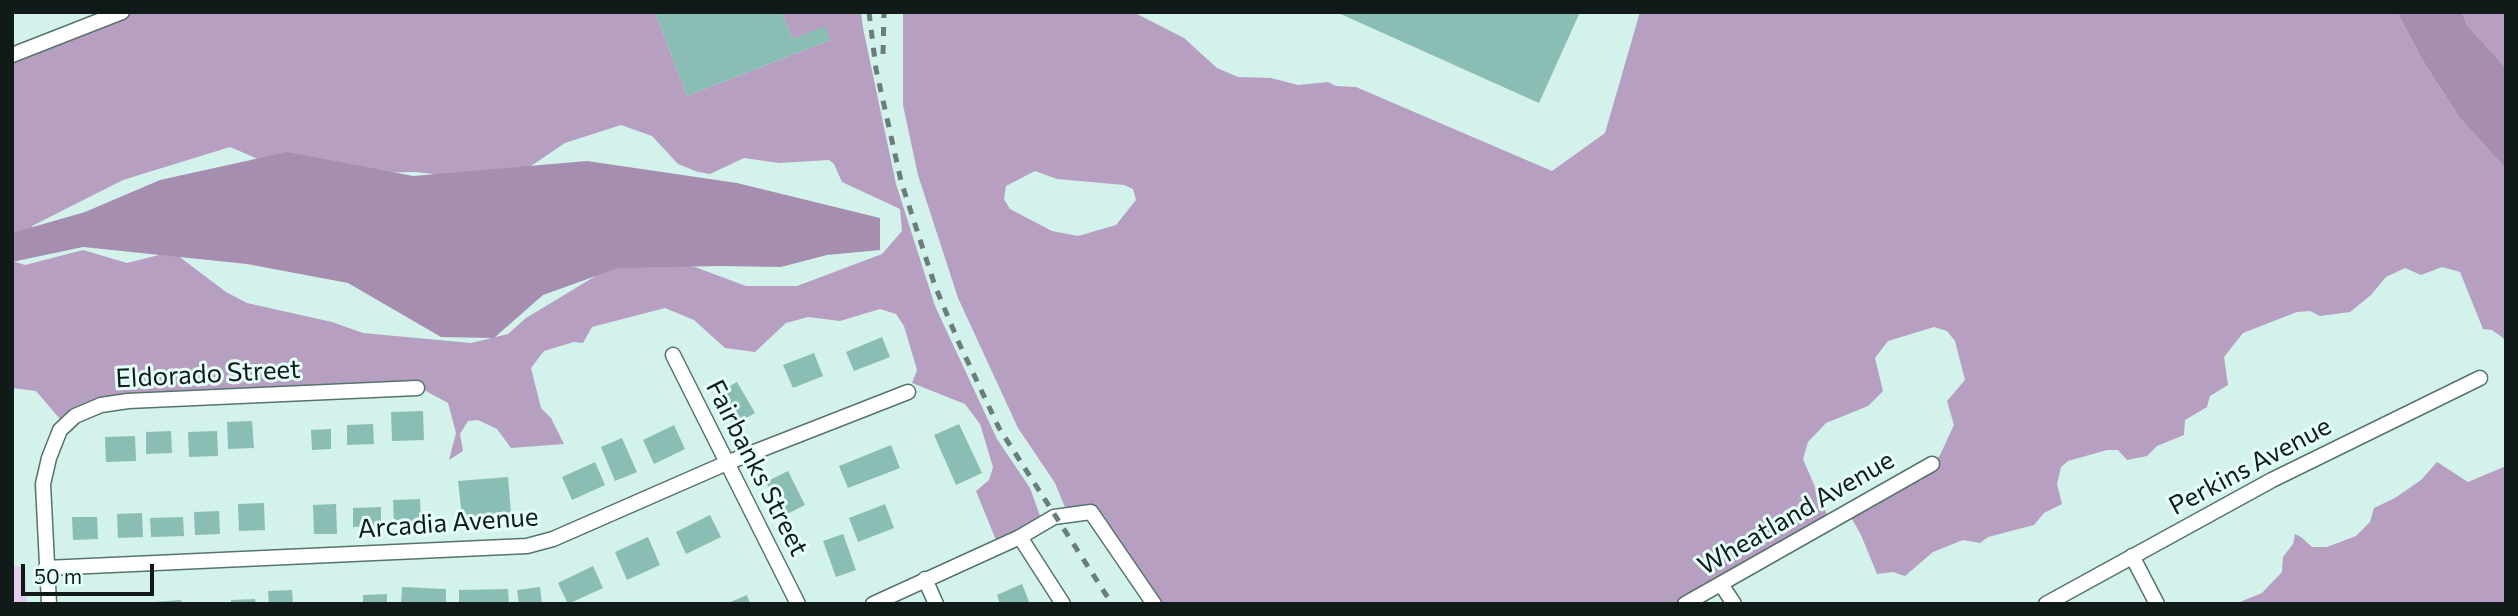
<!DOCTYPE html>
<html>
<head>
<meta charset="utf-8">
<style>
	body { margin:0 }
	#map { position:relative; width:2518px; height:616px; overflow:hidden; background:#d4f2ec; font-family:Commissioner,sans-serif }
	canvas { display:block }
	.frame { position:absolute; inset:0; border:14px solid #101b19; pointer-events:none }
	.scale { position:absolute; left:21px; top:564px; width:133px; height:32px; box-sizing:border-box; border:4px solid #101b19; border-top:0; padding-left:9px; font-size:21px; line-height:24px; white-space:nowrap; color:#101b19; -webkit-text-stroke:5px #e5fef9; paint-order:stroke }
</style>
</head>
<body>
<div id="map">
<canvas width="2518" height="616"></canvas>
<div class="frame"></div>
<div class="scale">50 m</div>
</div>
<script>
const context = document.querySelector('canvas').getContext('2d');
context.lineJoin = 'round';
function fillPath(path, color) {
  context.fillStyle = color;
  context.fill(path, 'evenodd');
}
function shape(rows) {
  const path = new Path2D();
  for (const r of rows) {
    path.moveTo(r[0], r[1]);
    for (let i = 2; i < r.length; i += 2) path.lineTo(r[i], r[i + 1]);
  }
  return path;
}
function strokePath(path, color, width, dash) {
  context.strokeStyle = color;
  context.lineWidth = width;
  context.lineCap = dash ? 'butt' : 'round';
  context.setLineDash(dash || []);
  context.stroke(path);
}
function write(font, color, halo, rows, align = 'center') {
  context.font = font + ' Commissioner,sans-serif';
  context.lineWidth = 6;
  context.setLineDash([]);
  context.textBaseline = 'middle';
  context.strokeStyle = halo;
  context.fillStyle = color;
  for (const [text, x, y, turn = 0] of rows) {
    context.save();
    context.translate(x, y);
    context.rotate((+turn || 0) * Math.PI / 180);
    context.textAlign = isNaN(turn) ? turn : align;
    if (halo) context.strokeText(text, 0, 0);
    context.fillText(text, 0, 0);
    context.restore();
  }
}
fillPath(shape([
	[25,566,27,604,12,604,12,567]
]), '#e4cced');
fillPath(shape([
	[120,12,655,12,687,96,830,40,824,27,792,39,782,12,861,12,863,28,896,184,935,306,997,439,1030,488,1044,527,998,545,976,491,989,480,993,467,980,424,965,404,912,383,917,370,904,326,896,314,880,309,840,321,808,317,786,323,755,352,725,348,694,320,665,308,592,327,583,343,574,342,544,351,531,368,541,408,551,418,564,444,511,448,497,429,478,420,468,421,460,434,463,451,449,460,456,433,448,403,424,390,411,387,273,387,139,400,86,416,71,432,36,391,12,388,12,54],
	[621,125,652,136,678,164,698,172,710,174,744,158,779,163,829,160,834,164,842,182,900,209,902,231,882,254,797,286,746,286,695,267,641,261,604,271,526,318,508,334,471,343,363,333,332,322,247,303,226,292,177,255,163,254,127,263,83,250,25,265,13,261,23,235,34,225,123,180,230,147,279,168,312,174,415,172,497,181,519,174,565,143],
	[903,12,1133,12,1184,38,1217,68,1238,77,1271,78,1298,85,1328,82,1336,86,1356,87,1552,171,1605,133,1640,12,2397,12,2423,61,2459,117,2506,169,2506,344,2503,338,2492,330,2483,329,2460,272,2442,267,2421,275,2405,268,2386,277,2371,295,2350,312,2320,316,2310,311,2297,312,2243,333,2224,357,2228,385,2210,396,2207,407,2185,420,2184,435,2157,446,2147,456,2127,460,2118,450,2107,450,2068,461,2061,467,2057,484,2062,504,2044,513,2034,525,1988,537,1980,543,1963,540,1933,552,1905,576,1893,572,1877,574,1861,535,1848,512,1932,464,1940,455,1954,425,1947,401,1965,380,1955,341,1947,331,1934,327,1888,341,1875,358,1883,391,1868,406,1826,423,1808,442,1803,459,1828,517,1679,604,1162,604,1104,516,1091,512,1069,517,1055,483,1018,428,958,298,918,175,903,105],
	[1035,171,1057,179,1124,185,1133,189,1136,200,1116,225,1078,236,1052,231,1010,209,1004,199,1006,186],
	[2462,12,2506,12,2506,68,2467,25],
	[2437,462,2468,482,2506,466,2506,604,2235,604,2262,593,2282,572,2283,557,2293,544,2295,534,2301,537,2312,547,2327,547,2356,536,2370,522,2374,508,2395,498,2421,480]
]), '#b79fc1');
fillPath(shape([
	[2397,12,2462,12,2467,25,2506,68,2506,169,2459,117,2423,61],
	[287,152,413,176,587,161,737,183,880,218,880,250,827,255,781,267,721,266,618,268,543,295,494,338,441,337,348,283,247,264,83,247,12,262,12,233,85,212,160,180]
]), '#a58eaf');
fillPath(shape([
	[655,12,782,12,792,39,825,26,830,40,687,96],
	[1336,12,1580,12,1539,103],
	[882,337,890,357,854,371,846,352],
	[814,353,823,376,793,388,783,365],
	[737,382,755,413,734,425,716,394],
	[423,411,424,440,392,441,391,412],
	[252,421,254,448,228,449,227,422],
	[373,424,374,444,347,445,347,425],
	[959,424,982,473,956,485,934,435],
	[674,425,685,449,654,464,643,440],
	[331,429,331,449,312,450,311,430],
	[171,431,172,453,146,454,146,432],
	[217,431,218,456,189,457,188,432],
	[135,436,136,461,106,462,105,437],
	[622,438,637,472,615,481,601,447],
	[891,445,900,468,848,488,839,466],
	[595,462,605,485,572,500,562,477],
	[788,471,805,505,783,516,766,482],
	[508,477,511,513,462,517,458,481],
	[420,499,421,524,394,525,393,500],
	[264,503,265,530,239,531,238,504],
	[336,504,337,534,314,534,313,505],
	[885,504,894,528,858,542,849,518],
	[381,507,381,526,353,527,353,508],
	[219,511,220,534,195,535,194,512],
	[142,513,143,537,118,538,117,514],
	[710,515,721,537,686,554,676,532],
	[72,517,97,517,98,539,73,540],
	[183,517,184,536,151,537,150,518],
	[843,534,856,570,836,577,823,541],
	[648,537,660,565,627,580,615,552],
	[593,566,603,588,568,604,558,583],
	[1022,584,1030,604,1000,604,997,595],
	[402,587,446,589,446,604,401,604],
	[540,587,542,604,519,604,517,590],
	[508,589,509,604,459,604,459,590],
	[292,590,293,604,269,604,268,591],
	[387,594,387,604,363,604,363,595],
	[747,595,750,604,726,604],
	[255,599,256,604,231,604,231,600],
	[181,600,182,604,154,604,154,602]
]), '#8abdb3');
const minor = shape([
	[12,55,122,12],
	[673,355,798,604],
	[1020,537,1063,604],
	[2132,556,2157,604],
	[46,568,527,546,553,539,729,462,908,392],
	[925,579,936,604],
	[1721,584,1734,604],
	[49,604,43,484,49,458,60,430,75,416,101,405,128,401,417,388],
	[873,604,1020,537,1054,517,1091,512,1154,604],
	[1685,604,1932,464],
	[2046,604,2272,480,2480,378]
]);
strokePath(minor, '#57736d', 17);
strokePath(minor, '#fff', 14);
strokePath(shape([
	[869,12,876,69,901,181,935,286,959,343,999,428,1112,604],
	[883,54,884,12]
]), '#6a7d79', 5, [9, 9]);
write('26px', '#101b19', '#e5fef9', [
	["Eldorado Street",208,374,-3],
	["Perkins Avenue",2250,466,-28],
	["Fairbanks Street",757,468,63],
	["Wheatland Avenue",1796,513,-30],
	["Arcadia Avenue",448,523,-4]
]);
</script>
</body>
</html>
